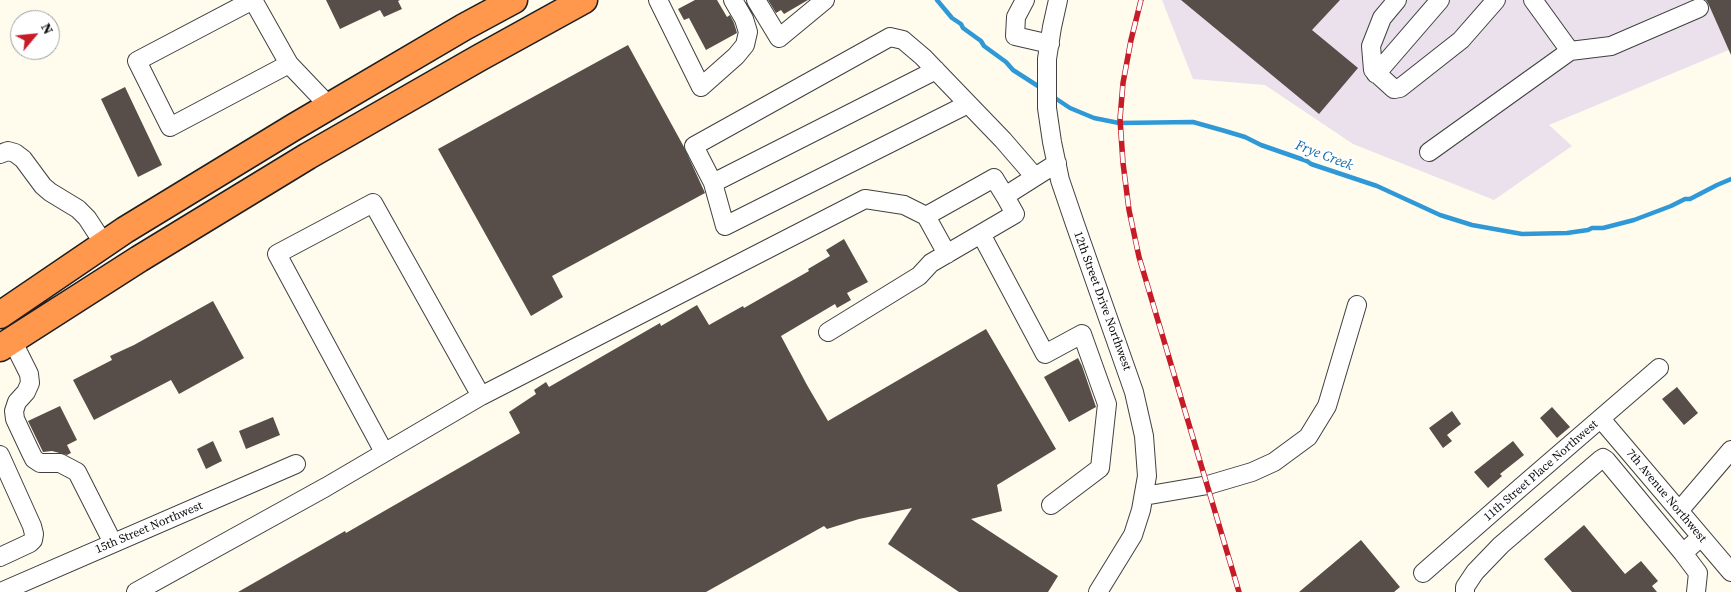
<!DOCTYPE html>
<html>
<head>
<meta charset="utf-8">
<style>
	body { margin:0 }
	#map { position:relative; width:1731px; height:592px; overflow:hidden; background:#fffbed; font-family:"Source Serif 4",serif }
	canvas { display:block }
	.north { position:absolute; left:10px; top:10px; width:50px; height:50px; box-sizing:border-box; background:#fff; border:1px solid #9e9e9e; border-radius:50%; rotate:62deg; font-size:14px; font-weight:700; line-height:20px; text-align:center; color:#0d0d0d }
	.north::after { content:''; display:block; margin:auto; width:18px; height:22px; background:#c71b28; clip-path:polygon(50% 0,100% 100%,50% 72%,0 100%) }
</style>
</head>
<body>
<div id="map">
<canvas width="1731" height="592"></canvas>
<div class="north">N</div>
</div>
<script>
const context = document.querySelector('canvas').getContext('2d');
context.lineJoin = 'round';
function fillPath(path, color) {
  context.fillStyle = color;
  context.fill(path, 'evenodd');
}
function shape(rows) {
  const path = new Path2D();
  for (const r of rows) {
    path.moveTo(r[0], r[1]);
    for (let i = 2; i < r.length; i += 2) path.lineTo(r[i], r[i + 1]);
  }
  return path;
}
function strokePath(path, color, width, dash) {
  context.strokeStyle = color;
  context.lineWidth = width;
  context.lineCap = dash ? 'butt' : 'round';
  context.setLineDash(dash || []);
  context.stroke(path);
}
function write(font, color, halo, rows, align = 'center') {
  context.font = font + ' "Source Serif 4",serif';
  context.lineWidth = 5;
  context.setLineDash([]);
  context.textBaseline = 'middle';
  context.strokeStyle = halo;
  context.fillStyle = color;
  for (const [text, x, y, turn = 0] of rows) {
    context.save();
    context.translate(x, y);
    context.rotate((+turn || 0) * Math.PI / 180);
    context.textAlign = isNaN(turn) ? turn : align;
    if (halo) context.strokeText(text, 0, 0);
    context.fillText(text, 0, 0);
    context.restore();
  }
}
fillPath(shape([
	[1162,0,1731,0,1731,49,1549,125,1572,146,1494,200,1353,144,1265,85,1193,79]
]), '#ebe1ed');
strokePath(shape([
	[937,0,952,18,961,24,963,28,981,41,984,46,1006,62,1013,70,1041,88],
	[1052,96,1070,108,1094,118,1119,123,1193,122,1225,131,1245,137,1261,145,1307,161,1311,164,1377,186,1440,215,1472,225,1522,234,1567,233,1588,230,1592,228,1603,228,1634,220,1671,206,1685,199,1690,199,1717,185,1731,179]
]), '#2f99d7', 4.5);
fillPath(shape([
	[326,0,400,0,398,1,402,9,384,17,380,10,340,29],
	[695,0,717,0,727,17,730,15,734,23,737,33,706,50,689,18,684,20,678,9],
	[768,0,808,0,784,14,781,10,776,13],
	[1181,0,1340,0,1312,30,1358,68,1319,114],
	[1706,0,1731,0,1731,55,1708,3],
	[628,45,684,147,705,193,552,276,563,297,531,316,438,149],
	[125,87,162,165,138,177,101,99],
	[844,239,868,282,847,293,851,300,837,308,835,304,781,336,807,385,828,421,986,329,1056,449,997,485,1002,511,971,519,1058,576,1048,592,959,592,888,544,912,508,859,519,827,529,824,526,706,592,238,592,345,531,346,533,520,433,509,412,536,394,534,390,546,382,549,387,660,323,661,326,697,305,709,325,743,306,744,308,809,271,808,269,830,256,826,250],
	[213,301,244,358,179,394,171,380,94,420,73,380,112,360,110,356,134,345],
	[1078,358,1082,366,1096,407,1069,422,1044,377],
	[1677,387,1698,413,1684,425,1662,399],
	[60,406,77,440,67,445,71,453,67,455,52,451,43,452,28,421],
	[1552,407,1570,427,1557,438,1540,418],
	[1452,411,1461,424,1447,435,1452,441,1443,448,1429,428],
	[273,417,280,435,246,449,239,431],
	[213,441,222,461,206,469,197,449],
	[1513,441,1524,455,1500,474,1502,476,1488,488,1474,472],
	[1584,525,1625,574,1641,561,1658,581,1652,586,1657,592,1572,592,1544,559],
	[1361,540,1400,587,1394,592,1299,592]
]), '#574e49');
const minor = shape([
	[253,0,137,61,170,127,289,64],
	[253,0,289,64,329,106],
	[658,0,701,87,736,56,745,45,748,32,744,19,733,0],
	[756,0,779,38,825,0],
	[1025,0,1016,17,1015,36,1050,44],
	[1058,0,1052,27,1047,59,1047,108,1052,142,1060,180,1075,224,1134,392,1144,436,1147,476,1141,510,1133,535,1098,592],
	[1397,0,1382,18,1371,46,1373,70,1394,89,1400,88,1461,40,1496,0],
	[1570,51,1611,46,1699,8],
	[1376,74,1440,0],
	[968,104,725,226,713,183,694,146,890,37,903,40,923,57,1003,140,1035,177,1057,163],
	[1429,152,1570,51,1533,0],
	[0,154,8,151,15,153,23,159,43,186,50,192,78,209,87,218,104,244],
	[713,183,936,70],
	[926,216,947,254],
	[981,234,1045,354,1082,334,1107,404,1100,468,1051,505],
	[828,332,919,276,931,263,1015,214,1005,196],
	[12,340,29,374,30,383,26,392,17,402,14,411,15,419,30,451,34,459,40,463,60,463,77,472,113,543],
	[1601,419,1731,572],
	[384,452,277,254,373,203,481,396],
	[0,455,32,526,34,534,33,540,30,543,0,557],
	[1144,496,1208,485,1252,472,1274,462,1308,437,1327,406,1357,305],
	[1679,511,1731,450],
	[1683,553,1698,573,1696,592],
	[1423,573,1520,488,1659,368],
	[1,592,296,464],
	[136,592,326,487,481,396,865,199,904,205,926,216,994,178,1005,196,1035,177],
	[1465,592,1465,587,1475,572,1501,545,1600,460,1603,458,1606,460,1683,553,1701,537]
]);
const highway = shape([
	[0,315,125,230,294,127,464,27,514,0],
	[0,348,139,259,308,156,479,58,584,0]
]);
strokePath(minor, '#404040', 20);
strokePath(highway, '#1e1e1e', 29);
strokePath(minor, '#fff', 18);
strokePath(highway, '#ff984c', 26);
const rail = shape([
	[1141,0,1131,40,1123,83,1120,119,1123,163,1129,210,1139,257,1239,592]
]);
strokePath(rail, '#c71b28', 5.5);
strokePath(rail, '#fff', 4, [11]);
write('12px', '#0d0d0d', '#fff', [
	["12th Street Drive Northwest",1102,301,70],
	["11th Street Place Northwest",1541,471,-41],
	["7th Avenue Northwest",1666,496,50],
	["15th Street Northwest",149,528,-23]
]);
write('italic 14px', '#0d69a8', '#fff', [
	["Frye Creek",1324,156,21]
]);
</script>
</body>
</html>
